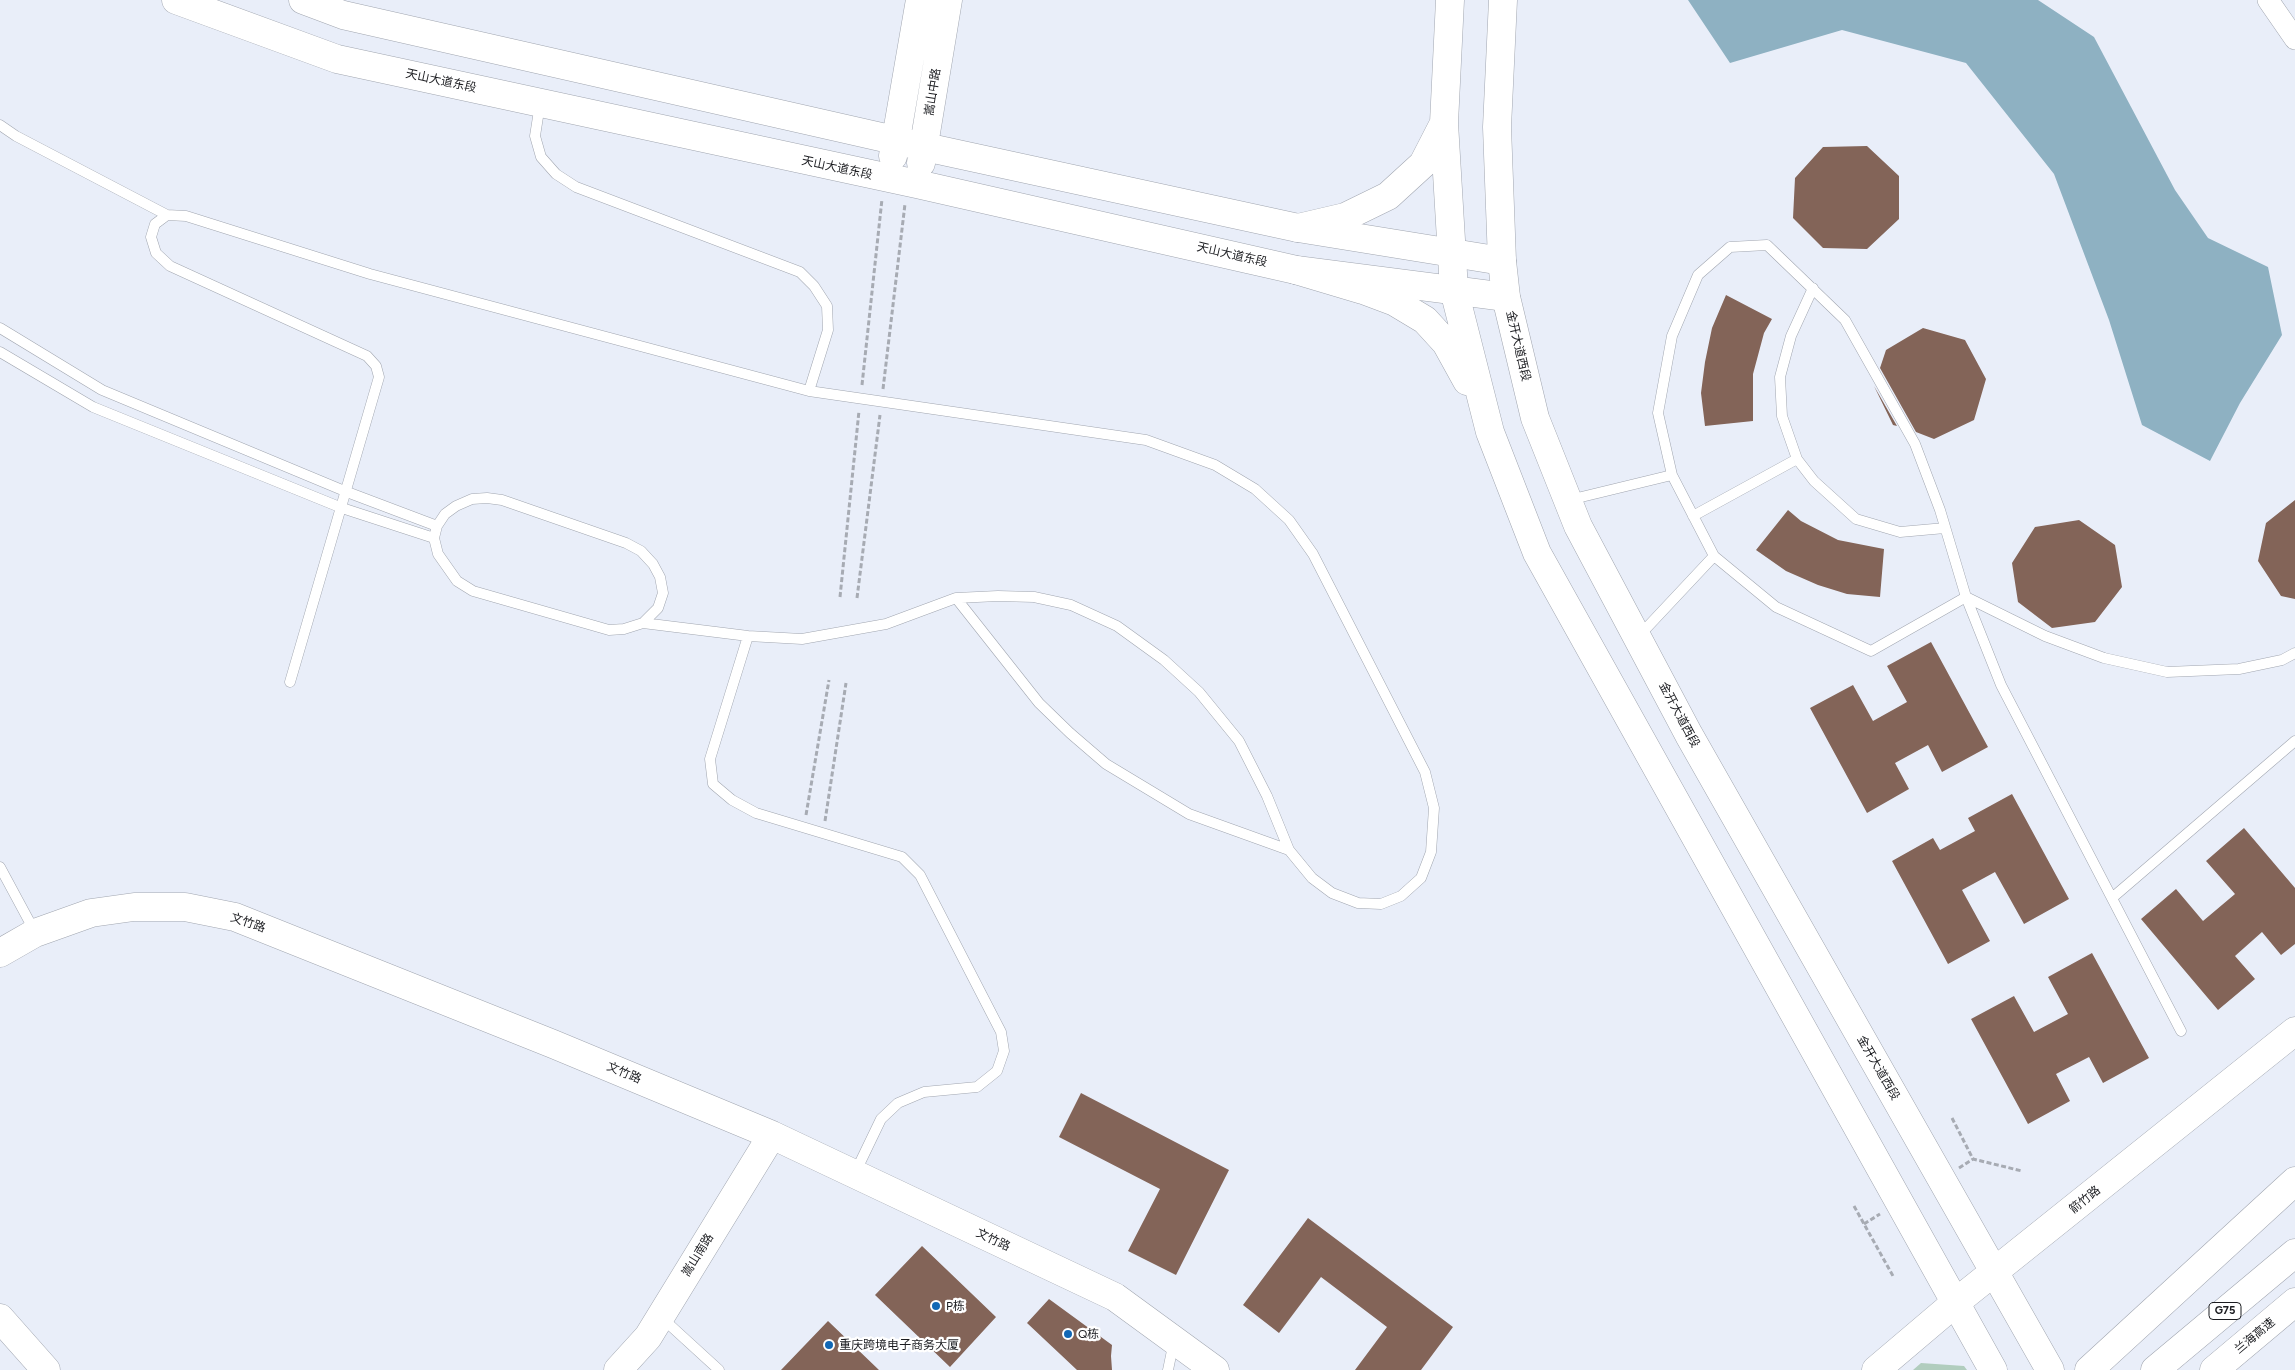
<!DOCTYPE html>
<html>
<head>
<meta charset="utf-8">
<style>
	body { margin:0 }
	canvas { display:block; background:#e9eef9 }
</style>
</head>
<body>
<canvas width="2295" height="1370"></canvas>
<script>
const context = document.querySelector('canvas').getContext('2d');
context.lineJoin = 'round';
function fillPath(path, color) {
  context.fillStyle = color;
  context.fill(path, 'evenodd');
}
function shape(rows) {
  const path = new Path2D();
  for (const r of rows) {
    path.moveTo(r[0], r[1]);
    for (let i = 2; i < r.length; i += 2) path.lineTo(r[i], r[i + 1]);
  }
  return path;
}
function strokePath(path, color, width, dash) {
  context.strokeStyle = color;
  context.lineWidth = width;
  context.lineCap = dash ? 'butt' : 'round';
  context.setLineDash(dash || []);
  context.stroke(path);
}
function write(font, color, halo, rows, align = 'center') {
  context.font = font + ' Figtree,"Noto Sans SC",sans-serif';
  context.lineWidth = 4.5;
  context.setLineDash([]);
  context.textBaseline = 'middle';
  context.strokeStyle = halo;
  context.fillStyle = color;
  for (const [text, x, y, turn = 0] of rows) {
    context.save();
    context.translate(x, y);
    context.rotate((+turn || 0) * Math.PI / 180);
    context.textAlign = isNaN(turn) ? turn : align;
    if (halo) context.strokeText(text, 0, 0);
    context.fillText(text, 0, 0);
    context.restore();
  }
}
fillPath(shape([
	[1921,1363,1964,1366,1967,1370,1913,1370]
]), '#b1cdbe');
fillPath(shape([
	[1688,0,2038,0,2094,37,2175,190,2208,238,2268,267,2282,335,2240,403,2210,461,2142,425,2109,320,2054,174,1966,63,1842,30,1730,63]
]), '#8eb1c2');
fillPath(shape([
	[1867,146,1899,176,1899,219,1867,249,1823,248,1793,218,1795,178,1823,147],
	[1726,295,1772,319,1764,333,1753,374,1753,421,1705,426,1701,393,1705,362,1712,328],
	[1923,328,1965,340,1986,379,1974,420,1934,439,1916,432,1880,368,1886,350],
	[1874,386,1897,426,1893,425],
	[2295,500,2295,599,2281,596,2258,561,2266,523],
	[1788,510,1801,521,1838,540,1884,549,1880,597,1847,594,1818,585,1786,571,1756,550],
	[2079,520,2115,545,2122,587,2095,622,2052,628,2018,602,2012,563,2035,527],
	[1931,642,1988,747,1942,772,1928,745,1895,763,1909,789,1867,813,1810,708,1853,685,1873,721,1907,702,1887,666],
	[2012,794,2069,899,2024,924,1995,872,1962,890,1990,941,1948,964,1892,861,1933,838,1940,850,1975,831,1968,818],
	[2244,828,2295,888,2295,944,2281,955,2262,932,2235,956,2255,979,2218,1010,2141,919,2176,889,2203,921,2235,894,2206,861],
	[2092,953,2149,1058,2103,1083,2089,1057,2056,1074,2070,1101,2028,1124,1971,1019,2014,996,2034,1032,2068,1014,2048,977],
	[1081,1093,1229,1170,1176,1275,1128,1251,1160,1189,1059,1137],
	[1308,1218,1453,1327,1421,1370,1355,1370,1387,1327,1321,1277,1279,1333,1243,1305],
	[922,1246,996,1317,950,1367,875,1295],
	[1049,1299,1112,1345,1111,1356,1112,1370,1077,1370,1027,1323],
	[828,1321,879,1370,781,1370]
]), '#836458');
const lane = shape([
	[540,104,535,136,541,157,556,174,576,187,800,272,814,286,827,306,828,330,809,391],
	[0,125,16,136,167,215],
	[1813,288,1791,336,1780,377,1782,416,1797,459,1814,481,1856,519,1900,532,1945,528],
	[0,328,102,390,347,492,437,526],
	[0,352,93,407,342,508,434,538],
	[487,498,502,500,626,543,641,551,653,564,660,577,663,593,658,608,643,623,624,629,609,630,473,591,457,581,438,554,434,538,437,526,445,514,456,506,472,499,487,498],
	[1569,500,1672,475],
	[1693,516,1797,459],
	[1966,597,1871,651,1776,607,1714,556,1672,475,1658,413,1672,336,1698,275,1730,247,1767,245,1845,320,1915,444,1940,510,1966,597,2001,685,2181,1031],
	[1966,597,2045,636,2104,658,2167,672,2239,669,2282,660,2295,653],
	[956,598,1039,703,1070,733,1106,764,1189,814,1289,850],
	[748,636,710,759,713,784,732,800,756,813,902,857,920,875,1001,1032,1004,1051,997,1071,977,1087,924,1092,898,1103,881,1119,855,1173],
	[1638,637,1714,556],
	[290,682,379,377,376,366,367,356,170,266,156,253,151,237,155,224,167,215,186,216,370,274,809,391,1146,440,1215,465,1255,489,1289,520,1313,554,1425,772,1434,808,1431,852,1421,878,1401,896,1381,904,1358,903,1332,893,1312,878,1289,850,1267,796,1239,741,1199,692,1164,660,1117,626,1071,605,1034,597,998,596,956,598,886,624,802,639,748,636,643,623],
	[0,867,35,932],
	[2112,898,2295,741],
	[661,1317,719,1370],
	[1168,1370,1174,1341]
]);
const street = shape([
	[2268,0,2295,39]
]);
const secondary = shape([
	[176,0,337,59,917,184,1296,270,1506,297],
	[303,0,343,15,925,147,1298,228,1502,261],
	[893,156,920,0],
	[921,163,948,0],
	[0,953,35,933,91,913,134,907,185,907,235,917,553,1044,772,1135,1115,1297,1215,1370],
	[0,1318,46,1370],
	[618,1370,648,1337,772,1135],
	[1876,1370,1955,1303,2295,1031]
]);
const primary = shape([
	[1450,0,1444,123,1454,290,1490,432,1537,553,1993,1370],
	[1503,0,1497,127,1502,261,1506,297,1535,418,1578,526,1689,735,2050,1370],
	[1298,228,1345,217,1388,196,1423,164,1443,125],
	[1296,270,1363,290,1395,302,1425,320,1446,343,1467,381]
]);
const highway = shape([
	[2089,1370,2295,1181],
	[2155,1370,2295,1253],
	[2214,1370,2295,1302]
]);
strokePath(lane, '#a1a6b0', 11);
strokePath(street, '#a1a6b0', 22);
strokePath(secondary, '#a1a6b0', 29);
strokePath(primary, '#a1a6b0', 29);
strokePath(highway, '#a1a6b0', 29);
strokePath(shape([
	[862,385,882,199],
	[883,389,905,204],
	[840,597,859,411],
	[857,598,880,415],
	[806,815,829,680],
	[825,821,846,683],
	[1952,1118,1973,1159,2022,1171],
	[1959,1168,1973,1159],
	[1854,1206,1893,1276],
	[1864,1224,1880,1214]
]), '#a7abb3', 3, [5, 2.5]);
strokePath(lane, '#fff', 10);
strokePath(street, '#fff', 21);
strokePath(secondary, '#fff', 28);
strokePath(primary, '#fff', 28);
strokePath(highway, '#fff', 28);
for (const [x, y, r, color] of [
	[936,1306,5,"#1167b5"],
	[1068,1334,5,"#1167b5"],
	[829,1345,5,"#1167b5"]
]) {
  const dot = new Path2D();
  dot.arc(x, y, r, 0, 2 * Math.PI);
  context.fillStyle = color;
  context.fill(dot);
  strokePath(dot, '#fff', 2);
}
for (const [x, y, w] of [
	[2225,1311,32]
]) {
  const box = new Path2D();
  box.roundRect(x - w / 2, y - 8.5, w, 17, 4);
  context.fillStyle = '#fff';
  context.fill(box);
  strokePath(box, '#1b1c20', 1);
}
write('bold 11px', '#1b1c20', null, [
	["G75",2225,1311]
]);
write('12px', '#1b1c20', '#fff', [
	["天山大道东段",441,81,12],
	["嵩山中路",933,92,-81],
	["天山大道东段",837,168,12],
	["天山大道东段",1232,255,13],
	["金开大道西段",1518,346,77],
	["金开大道西段",1679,715,62],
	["文竹路",248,923,19],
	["金开大道西段",1878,1068,60],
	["文竹路",624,1073,23],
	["箭竹路",2085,1200,-39],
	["文竹路",993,1240,25],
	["嵩山南路",698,1255,-58],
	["兰海高速",2255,1336,-40]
]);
write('12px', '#1b1c20', '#fff', [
	["P栋",946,1306],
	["Q栋",1078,1334],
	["重庆跨境电子商务大厦",839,1345]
], 'left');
</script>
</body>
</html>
